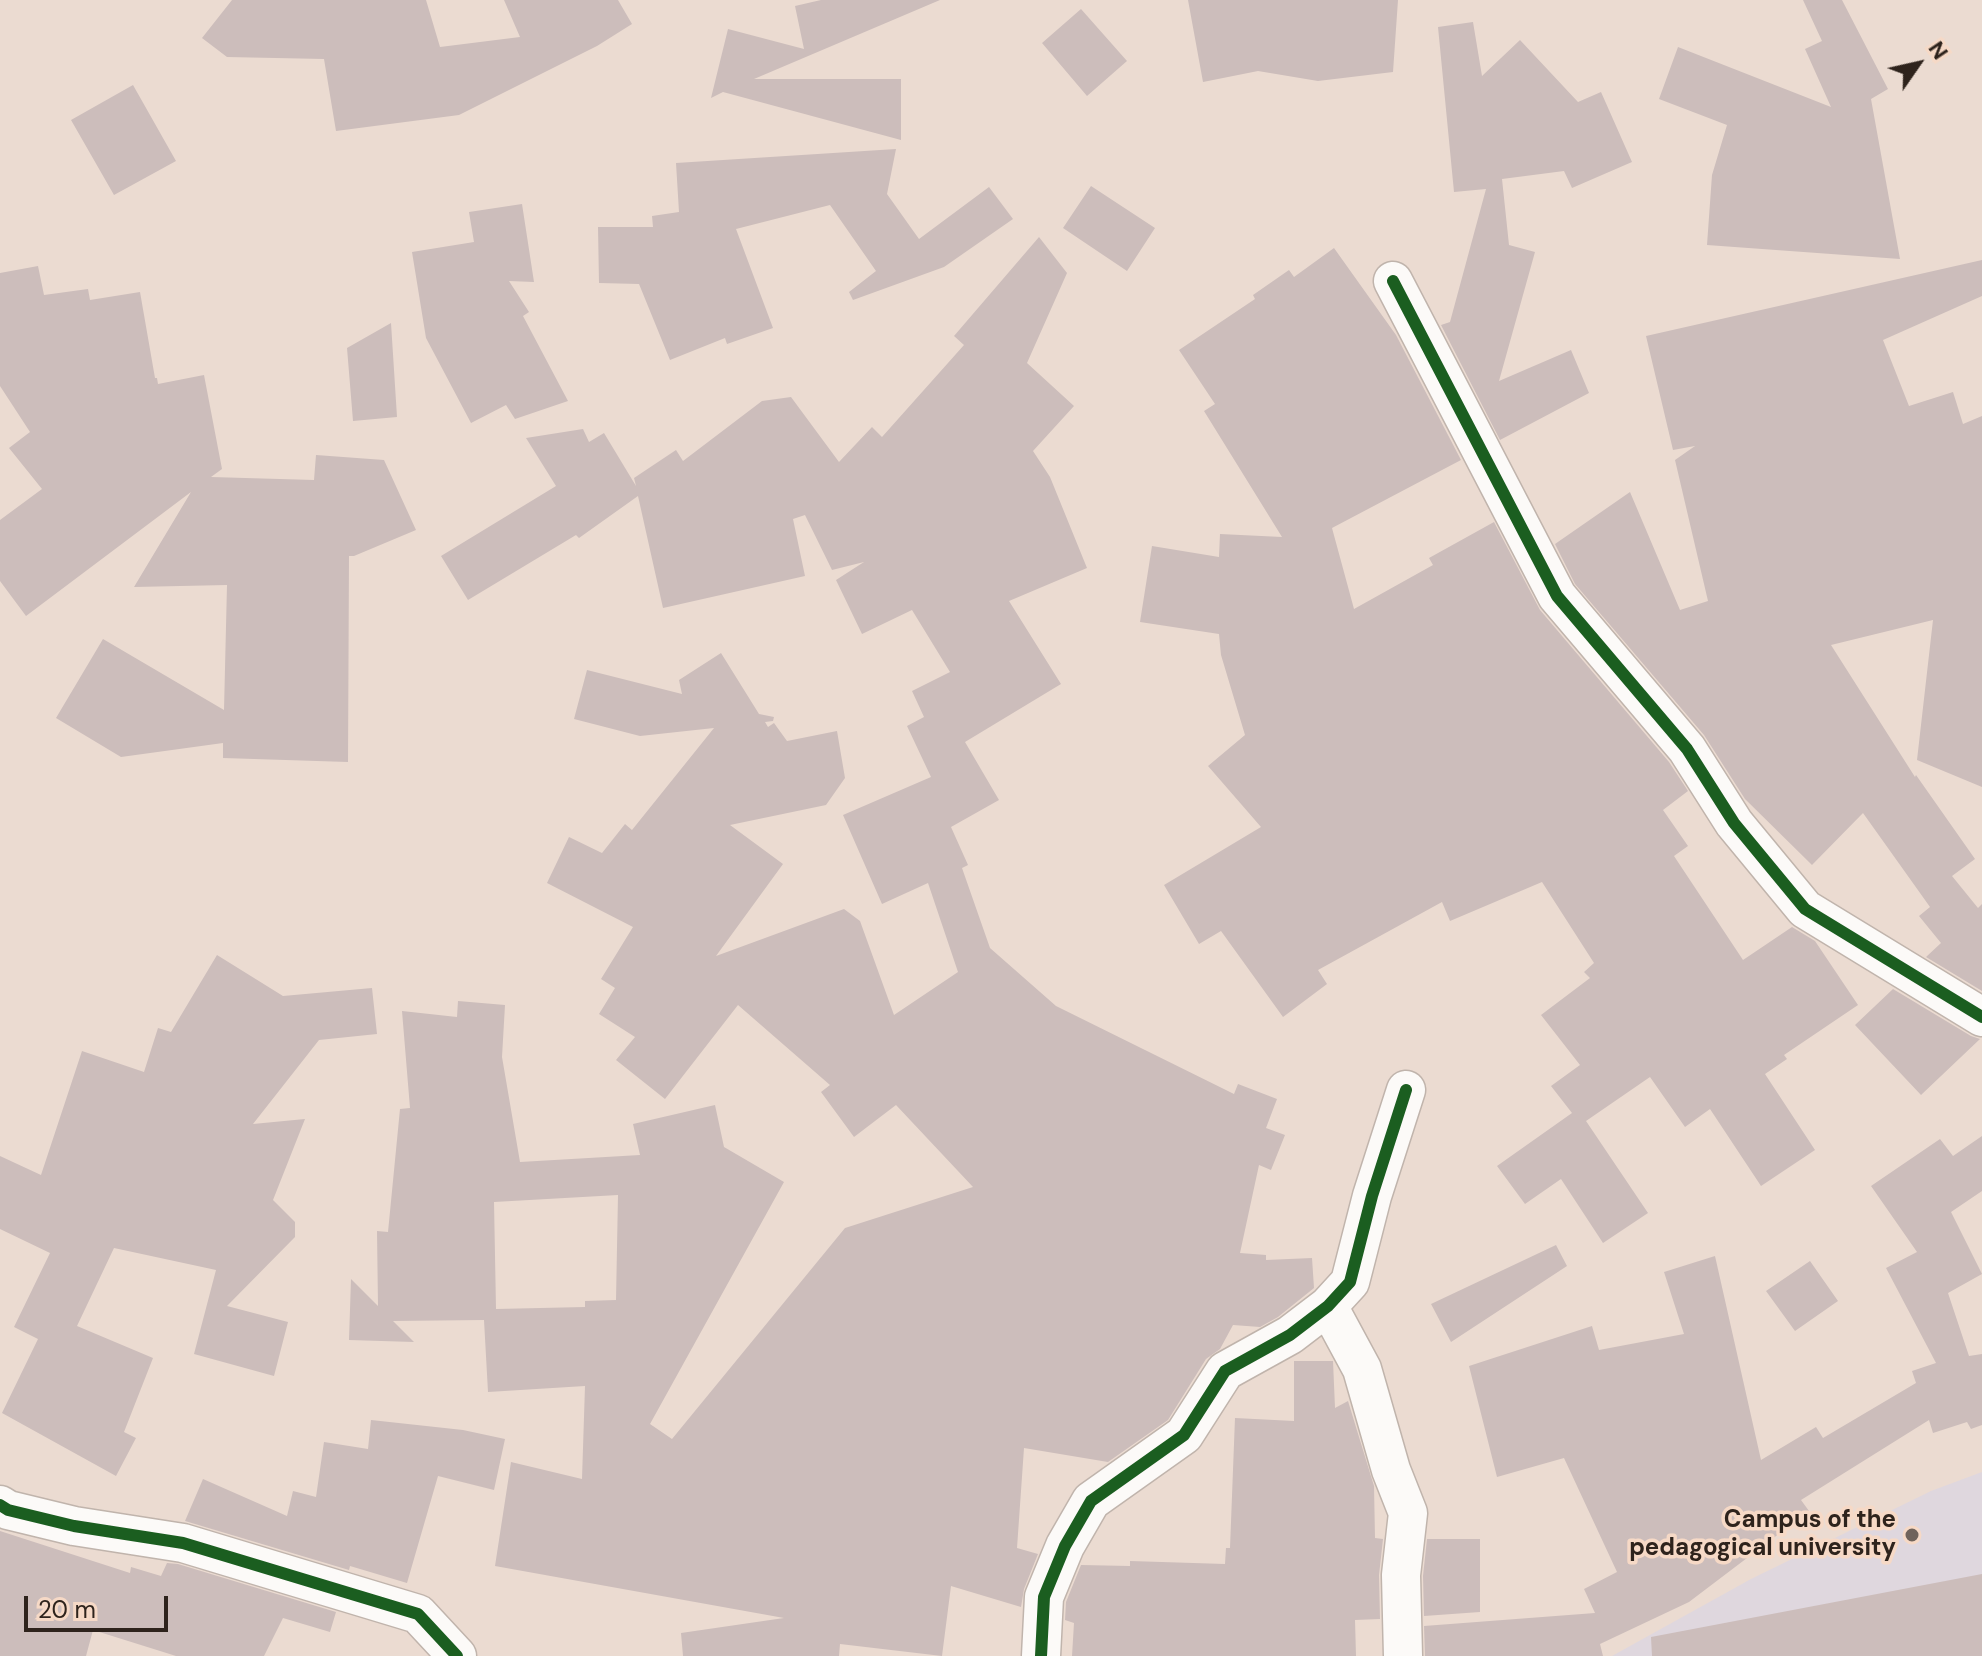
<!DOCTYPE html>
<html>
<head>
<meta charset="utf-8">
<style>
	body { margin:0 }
	#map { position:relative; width:1982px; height:1656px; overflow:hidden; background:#ebdbd1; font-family:"DM Sans",sans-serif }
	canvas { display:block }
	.north { position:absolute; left:1878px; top:24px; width:80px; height:80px; -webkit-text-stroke:6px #f6d9c6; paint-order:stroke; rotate:56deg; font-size:22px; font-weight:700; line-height:32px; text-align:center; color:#2e231c }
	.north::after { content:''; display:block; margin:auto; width:28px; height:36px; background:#2e231c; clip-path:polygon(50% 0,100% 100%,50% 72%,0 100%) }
	.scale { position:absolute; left:24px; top:1596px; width:144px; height:36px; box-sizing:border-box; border:4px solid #2e231c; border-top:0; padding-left:10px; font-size:24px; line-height:28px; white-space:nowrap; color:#2e231c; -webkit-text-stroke:6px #f6d9c6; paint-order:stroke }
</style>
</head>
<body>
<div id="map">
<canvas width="1982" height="1656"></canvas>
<div class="north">N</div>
<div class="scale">20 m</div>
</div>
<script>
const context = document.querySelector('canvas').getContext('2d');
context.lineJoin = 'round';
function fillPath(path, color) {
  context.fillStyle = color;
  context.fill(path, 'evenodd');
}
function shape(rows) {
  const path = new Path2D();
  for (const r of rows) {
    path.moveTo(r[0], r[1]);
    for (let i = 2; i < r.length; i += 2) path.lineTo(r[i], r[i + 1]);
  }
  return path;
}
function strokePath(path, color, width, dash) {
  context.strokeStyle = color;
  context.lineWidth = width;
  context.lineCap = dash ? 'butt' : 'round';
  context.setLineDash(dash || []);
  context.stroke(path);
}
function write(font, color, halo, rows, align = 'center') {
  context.font = font + ' "DM Sans",sans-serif';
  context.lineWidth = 7;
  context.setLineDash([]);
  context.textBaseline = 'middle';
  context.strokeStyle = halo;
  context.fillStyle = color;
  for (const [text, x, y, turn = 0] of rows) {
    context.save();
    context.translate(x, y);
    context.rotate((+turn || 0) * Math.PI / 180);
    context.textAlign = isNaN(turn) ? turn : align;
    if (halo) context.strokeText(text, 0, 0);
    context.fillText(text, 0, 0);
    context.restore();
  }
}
fillPath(shape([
	[1982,1472,1982,1656,1612,1656,1751,1579,1931,1491]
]), '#dfd7de');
fillPath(shape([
	[232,0,426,0,440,47,520,37,504,0,618,0,632,24,597,46,459,115,336,131,324,59,227,57,202,38],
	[821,0,940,0,754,79,901,79,901,140,723,92,711,98,728,29,804,49,795,6],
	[1188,0,1398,0,1393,72,1318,81,1258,71,1203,82],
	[1803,0,1842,0,1888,89,1871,99,1900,259,1707,245,1712,175,1727,125,1659,99,1678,47,1831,107,1805,49,1822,41],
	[1081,9,1127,61,1087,96,1042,43],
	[1473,22,1482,76,1520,40,1578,102,1601,92,1632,162,1572,188,1564,171,1502,179,1509,245,1535,252,1499,381,1571,350,1589,393,1500,440,1441,325,1450,322,1486,189,1454,192,1438,27],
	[133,85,176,161,114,195,71,120],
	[896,149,887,194,919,239,989,187,1013,219,944,267,853,300,849,292,876,271,830,205,736,229,773,328,727,344,725,338,670,360,639,284,599,283,598,227,653,227,652,216,679,212,676,163],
	[1091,186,1155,228,1127,271,1063,228],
	[522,204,534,282,509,281,529,312,523,316,568,401,515,419,506,405,471,423,426,338,412,252,474,242,469,212],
	[1039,237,1067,273,1027,363,1074,406,1033,451,1050,477,1087,568,1009,601,1061,684,965,742,999,800,951,827,968,865,962,868,990,948,1056,1006,1234,1094,1238,1084,1277,1099,1266,1128,1285,1135,1271,1170,1259,1165,1240,1253,1266,1255,1266,1260,1312,1258,1314,1288,1278,1317,1260,1327,1233,1325,1220,1349,1206,1359,1168,1420,1108,1462,1024,1448,1017,1548,1038,1554,1024,1589,1021,1607,951,1586,942,1656,840,1644,839,1656,683,1656,681,1633,784,1618,495,1566,511,1462,582,1479,585,1386,488,1392,484,1320,393,1321,414,1342,349,1340,351,1279,378,1306,377,1231,388,1232,400,1109,410,1108,402,1011,457,1017,458,1001,505,1005,502,1057,520,1162,640,1155,633,1124,715,1105,724,1147,784,1182,650,1424,672,1439,845,1228,973,1187,896,1105,854,1137,821,1092,830,1085,738,1005,665,1099,616,1060,635,1037,599,1014,615,988,601,979,633,927,547,883,569,837,602,853,625,824,632,830,714,728,640,736,574,719,587,670,682,694,679,680,721,653,759,714,774,717,773,721,765,722,768,727,774,723,787,741,837,731,845,778,826,805,730,825,783,864,716,956,844,909,860,921,894,1015,958,972,928,883,882,904,843,815,931,777,907,726,924,717,912,691,950,672,912,610,862,634,836,580,864,562,832,570,805,515,793,519,805,576,663,608,638,496,579,538,576,535,468,600,441,556,556,486,526,438,583,429,589,442,604,433,636,486,634,478,676,450,683,461,762,401,791,397,839,462,872,427,882,437,964,345,954,336],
	[618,1195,616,1300,585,1301,585,1307,496,1309,494,1202],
	[1334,248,1396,335,1461,460,1332,528,1354,609,1433,565,1429,558,1494,522,1540,610,1669,762,1688,791,1663,810,1688,846,1674,856,1743,960,1792,927,1815,941,1858,1005,1784,1055,1787,1059,1765,1074,1815,1150,1761,1186,1710,1109,1685,1127,1650,1077,1586,1121,1648,1213,1603,1243,1561,1179,1525,1204,1497,1166,1572,1113,1551,1086,1580,1065,1541,1015,1590,978,1584,972,1594,963,1542,882,1450,921,1442,902,1318,970,1327,984,1283,1017,1221,931,1199,944,1164,885,1261,827,1208,766,1245,735,1221,655,1219,634,1140,622,1152,546,1219,557,1220,534,1282,537,1204,411,1215,404,1179,350,1255,299,1253,295,1289,270,1294,277],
	[1982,260,1982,296,1883,340,1909,406,1953,392,1963,424,1982,416,1982,787,1917,760,1933,620,1831,645,1915,777,1916,775,1975,859,1952,876,1978,908,1982,904,1982,991,1926,957,1941,943,1919,916,1930,907,1863,813,1812,865,1745,799,1704,735,1575,584,1555,544,1630,492,1680,610,1708,601,1675,460,1695,446,1673,450,1646,336],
	[38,266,44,295,88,289,90,300,140,292,155,378,157,378,158,384,204,375,222,469,211,477,314,480,316,455,384,460,416,530,354,556,349,556,348,762,223,758,223,743,121,757,56,718,103,639,224,710,227,585,134,587,191,492,26,616,0,581,0,520,42,489,9,448,30,432,0,386,0,273],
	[391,323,397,417,353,421,347,348],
	[217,955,283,996,372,988,377,1034,319,1040,253,1124,305,1119,273,1200,295,1222,295,1237,227,1306,288,1322,274,1376,194,1354,216,1270,114,1248,77,1326,153,1358,124,1432,136,1438,116,1476,2,1413,38,1339,14,1327,50,1253,0,1229,0,1156,41,1175,82,1051,144,1072,158,1028,171,1032],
	[1893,989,1971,1036,1980,1039,1921,1095,1855,1025],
	[1982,1136,1982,1191,1951,1212,1982,1274,1948,1293,1969,1356,1982,1354,1982,1425,1971,1429,1967,1422,1933,1433,1929,1420,1801,1500,1809,1511,1689,1602,1600,1644,1603,1656,1425,1656,1424,1626,1595,1613,1584,1589,1617,1572,1564,1458,1497,1477,1469,1366,1592,1326,1599,1350,1684,1334,1664,1272,1715,1256,1761,1460,1816,1427,1823,1438,1916,1383,1912,1371,1936,1363,1886,1268,1917,1252,1871,1186,1940,1139,1953,1156],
	[1556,1245,1567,1266,1451,1342,1431,1304],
	[1810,1261,1838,1301,1795,1331,1766,1291],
	[1294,1361,1333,1361,1335,1408,1348,1401,1374,1486,1375,1538,1383,1539,1379,1575,1380,1619,1355,1620,1356,1656,1072,1656,1074,1623,1065,1620,1066,1602,1081,1565,1130,1566,1130,1561,1225,1564,1226,1548,1230,1548,1235,1418,1294,1421],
	[371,1420,463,1430,505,1439,494,1490,438,1476,407,1583,350,1566,349,1570,185,1521,203,1479,287,1516,293,1491,316,1497,324,1442,368,1449],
	[0,1531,130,1573,131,1567,161,1576,167,1563,178,1564,336,1612,330,1632,283,1618,264,1656,176,1656,93,1630,86,1656,0,1656],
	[1427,1539,1480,1539,1480,1612,1424,1616,1423,1576],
	[1982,1574,1982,1656,1652,1656,1651,1637]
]), '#ccbdbb');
const street = shape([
	[1393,281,1557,596,1687,749,1734,823,1805,909,1982,1017],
	[1328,1306,1362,1369,1391,1470,1408,1513,1401,1575,1403,1656],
	[0,1505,8,1510,74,1526,183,1543,418,1614,457,1656],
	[1041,1656,1044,1597,1065,1546,1091,1501,1184,1435,1225,1371,1290,1335,1328,1306,1350,1282,1372,1196,1406,1090]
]);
strokePath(street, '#c0b4ac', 41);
strokePath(street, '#fcfaf8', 38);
strokePath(shape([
	[1393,281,1557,596,1687,749,1734,823,1805,909,1982,1017],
	[0,1505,8,1510,74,1526,183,1543,418,1614,457,1656],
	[1041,1656,1044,1597,1065,1546,1091,1501,1184,1435,1225,1371,1290,1335,1328,1306,1350,1282,1372,1196,1406,1090]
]), '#1b5e20', 12);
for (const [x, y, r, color] of [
	[1912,1535,8,"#70635b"]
]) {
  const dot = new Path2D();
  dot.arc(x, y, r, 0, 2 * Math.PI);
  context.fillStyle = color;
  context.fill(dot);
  strokePath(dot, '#f6d9c6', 3);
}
write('bold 24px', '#2e231c', '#f6d9c6', [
	["Campus of the",1896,1521],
	["pedagogical university",1896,1549]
], 'right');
</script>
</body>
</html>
